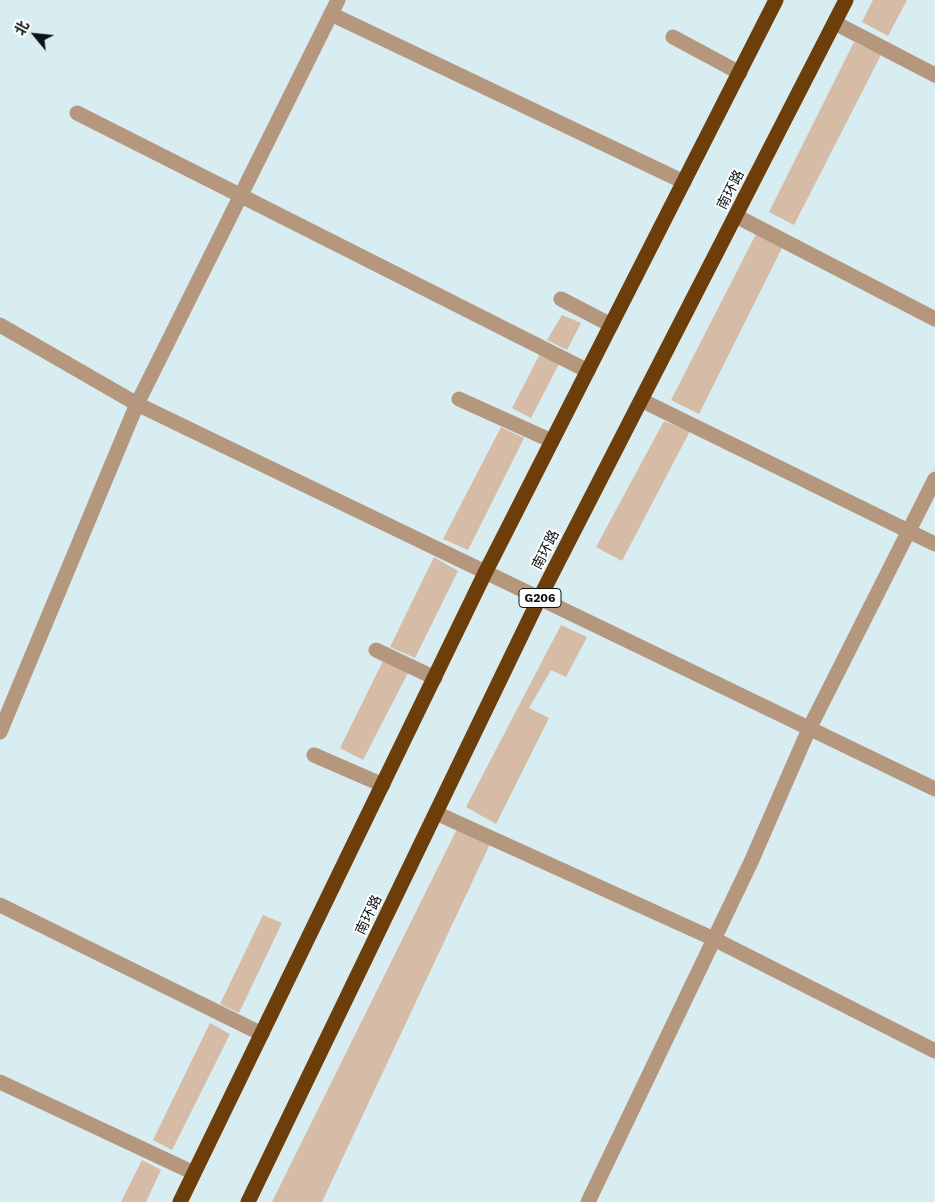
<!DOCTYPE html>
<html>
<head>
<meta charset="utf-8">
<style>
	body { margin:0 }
	#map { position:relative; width:935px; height:1202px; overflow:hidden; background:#d7edf1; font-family:"Work Sans","Noto Sans SC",sans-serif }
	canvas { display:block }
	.north { position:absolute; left:10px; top:10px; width:50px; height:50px; -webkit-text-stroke:4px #fff; paint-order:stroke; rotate:298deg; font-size:14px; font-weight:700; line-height:20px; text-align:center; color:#0b1314 }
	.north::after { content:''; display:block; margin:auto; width:18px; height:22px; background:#0b1314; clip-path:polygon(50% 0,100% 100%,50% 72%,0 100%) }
</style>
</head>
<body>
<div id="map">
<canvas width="935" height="1202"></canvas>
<div class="north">北</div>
</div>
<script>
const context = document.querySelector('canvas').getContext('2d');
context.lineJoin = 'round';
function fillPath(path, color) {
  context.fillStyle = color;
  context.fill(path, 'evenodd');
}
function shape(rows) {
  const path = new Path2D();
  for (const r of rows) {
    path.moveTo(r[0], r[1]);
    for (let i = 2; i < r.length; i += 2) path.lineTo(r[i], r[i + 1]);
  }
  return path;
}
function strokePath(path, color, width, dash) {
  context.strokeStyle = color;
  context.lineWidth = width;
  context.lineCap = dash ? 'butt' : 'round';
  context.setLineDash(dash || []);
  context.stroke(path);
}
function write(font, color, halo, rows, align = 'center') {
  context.font = font + ' "Work Sans","Noto Sans SC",sans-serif';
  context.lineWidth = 4;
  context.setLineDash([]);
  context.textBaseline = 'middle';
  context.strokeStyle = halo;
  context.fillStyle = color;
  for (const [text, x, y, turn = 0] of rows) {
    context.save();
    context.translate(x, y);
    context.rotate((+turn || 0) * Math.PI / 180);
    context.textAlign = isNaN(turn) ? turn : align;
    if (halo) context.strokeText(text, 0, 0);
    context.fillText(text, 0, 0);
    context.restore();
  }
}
fillPath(shape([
	[873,0,907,0,888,36,862,22],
	[854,42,881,55,794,225,769,212],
	[756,234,782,248,699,414,671,400],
	[562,315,581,323,567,350,547,340],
	[540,354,559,364,531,418,512,408],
	[664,421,690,431,622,561,596,547],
	[501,427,524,438,468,550,443,539],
	[434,557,458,571,415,658,390,647],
	[561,625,587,637,566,677,551,670,529,708,549,718,496,824,466,807],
	[383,661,408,673,363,760,340,748],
	[457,829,490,844,322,1202,272,1202],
	[263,915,282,923,239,1013,220,1004],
	[210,1023,230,1034,172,1150,153,1140],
	[142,1160,161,1170,146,1202,121,1202]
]), '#d6bca7');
strokePath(shape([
	[331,14,684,182],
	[835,23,935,75],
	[673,37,740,73],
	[77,113,588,371],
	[736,216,935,319],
	[561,299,611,325],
	[0,325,137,404,935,789],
	[459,399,552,441],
	[641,400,935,544],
	[376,650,435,678],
	[0,732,137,404,338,0],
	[314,755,383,785],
	[436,813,714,939,935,1051],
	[0,905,262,1034],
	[0,1082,194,1173],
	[588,1202,751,862,809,729,935,479]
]), '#b5977e', 15);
strokePath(shape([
	[180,1202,485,573,776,0],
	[248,1202,539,599,846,0]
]), '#6d3d0a', 15);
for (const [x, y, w] of [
	[540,598,42]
]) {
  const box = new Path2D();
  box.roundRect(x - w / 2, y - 9.5, w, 19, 4);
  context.fillStyle = '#fff';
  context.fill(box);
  strokePath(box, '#0b1314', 1);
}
write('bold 12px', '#0b1314', null, [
	["G206",540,598]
]);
write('14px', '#0b1314', '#fff', [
	["南环路",731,190,-63],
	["南环路",546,550,-63],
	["南环路",369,915,-64]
]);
</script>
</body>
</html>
